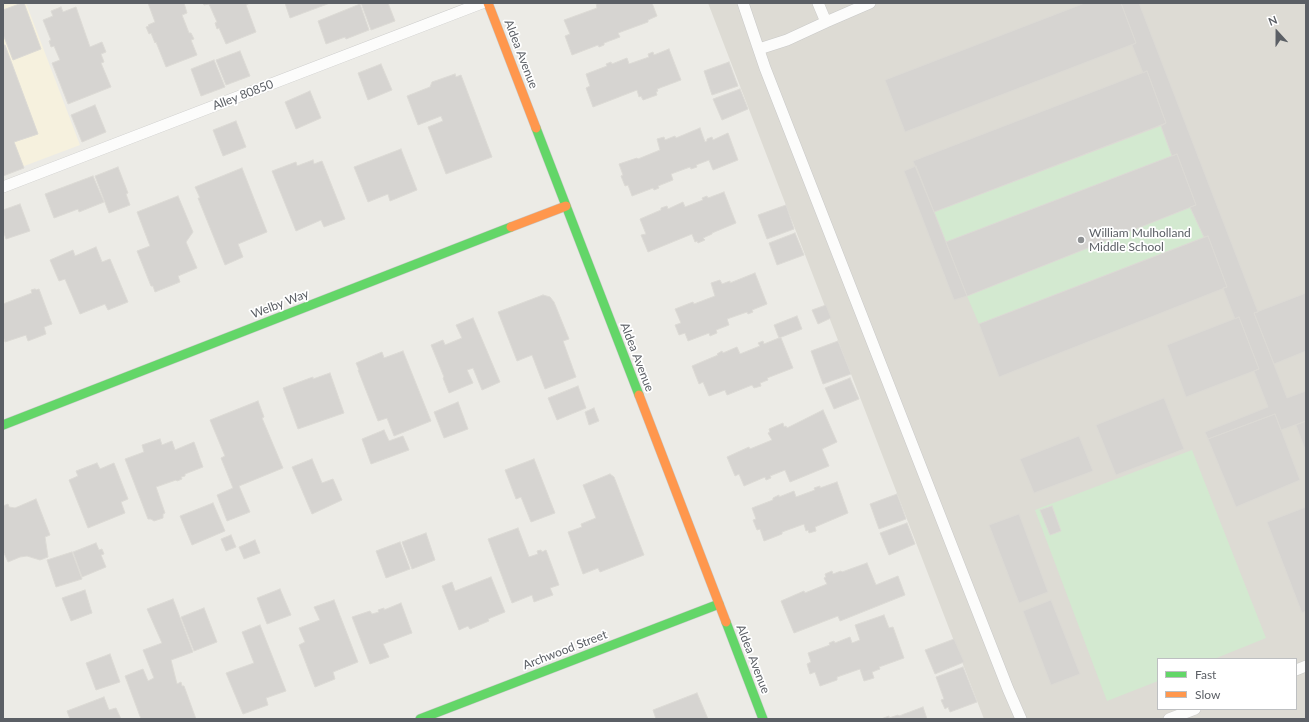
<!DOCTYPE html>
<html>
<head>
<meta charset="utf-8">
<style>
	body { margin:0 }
	#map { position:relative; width:1309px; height:722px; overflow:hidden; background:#ecebe6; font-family:Lato,sans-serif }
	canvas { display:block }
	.frame { position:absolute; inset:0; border:4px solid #5b5f65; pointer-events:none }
	.legend { position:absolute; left:1157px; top:658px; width:140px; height:52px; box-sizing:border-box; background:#fff; border:1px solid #bdbfc1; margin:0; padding:5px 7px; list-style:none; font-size:12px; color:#5b5f65 }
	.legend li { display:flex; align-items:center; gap:8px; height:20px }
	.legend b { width:20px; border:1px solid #bdbfc1 }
	.north { position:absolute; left:1257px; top:12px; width:40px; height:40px; -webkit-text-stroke:3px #fff; paint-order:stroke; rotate:339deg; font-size:11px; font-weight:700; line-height:16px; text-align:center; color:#5b5f65 }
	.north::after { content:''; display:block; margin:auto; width:14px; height:18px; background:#5b5f65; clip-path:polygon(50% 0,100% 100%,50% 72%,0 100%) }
</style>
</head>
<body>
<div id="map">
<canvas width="1309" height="722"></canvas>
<div class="frame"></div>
<ul class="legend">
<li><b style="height:5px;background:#63d668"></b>Fast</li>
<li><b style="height:5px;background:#ff974d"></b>Slow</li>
</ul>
<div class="north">N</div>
</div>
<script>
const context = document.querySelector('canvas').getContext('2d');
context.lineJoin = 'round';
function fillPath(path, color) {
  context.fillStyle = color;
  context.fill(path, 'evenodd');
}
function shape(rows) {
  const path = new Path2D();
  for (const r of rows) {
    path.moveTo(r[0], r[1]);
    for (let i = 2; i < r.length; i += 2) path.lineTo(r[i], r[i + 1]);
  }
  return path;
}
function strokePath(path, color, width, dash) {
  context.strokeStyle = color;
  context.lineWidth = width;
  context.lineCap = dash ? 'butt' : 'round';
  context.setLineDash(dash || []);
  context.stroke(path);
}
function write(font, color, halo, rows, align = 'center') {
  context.font = font + ' Lato,sans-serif';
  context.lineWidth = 3.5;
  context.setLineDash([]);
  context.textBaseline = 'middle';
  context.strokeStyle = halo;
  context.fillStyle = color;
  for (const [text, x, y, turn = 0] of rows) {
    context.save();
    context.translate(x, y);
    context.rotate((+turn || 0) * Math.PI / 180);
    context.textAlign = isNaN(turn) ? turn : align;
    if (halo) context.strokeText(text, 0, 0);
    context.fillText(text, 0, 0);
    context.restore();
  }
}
fillPath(shape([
	[3,3,26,3,80,145,3,174]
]), '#f6f1de');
fillPath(shape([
	[708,3,1306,3,1306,719,984,719],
	[1158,659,1296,659,1296,709,1158,709]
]), '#dddbd4');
fillPath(shape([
	[1161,126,1172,156,946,242,934,212],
	[1190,207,1204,237,979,324,967,296],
	[1192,450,1266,638,1214,659,1158,659,1158,681,1107,701,1035,510]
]), '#d3e9d0');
const building = shape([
	[22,3,24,3,41,49,13,60,3,34,3,10,22,3],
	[148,3,184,3,187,13,182,15,189,33,191,33,194,39,191,40,197,55,166,67,156,42,155,43,151,33,149,34,146,27,149,26,148,25,155,22,148,3],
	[203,3,250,3,246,5,256,32,226,44,219,28,217,29,215,23,217,22,209,4,204,5,203,3],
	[285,3,330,3,290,18,285,3],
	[361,3,388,3,395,21,371,30,361,3],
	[596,3,652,3,657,16,648,20,648,22,618,33,620,37,604,43,604,45,599,47,598,45,572,55,565,36,570,34,564,20,597,8,596,3],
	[1085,3,1121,3,1136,43,905,132,885,80,1085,3],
	[1121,3,1139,3,1258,312,1254,313,1287,398,1306,391,1306,421,1281,430,1275,414,1208,439,1205,432,1268,407,1254,371,1259,369,1239,317,1235,319,1223,288,1227,287,1208,236,1204,237,1190,207,1196,205,1177,154,1172,156,1161,126,1166,123,1147,71,1143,73,1132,45,1136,43,1121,3],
	[360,4,369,30,346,39,345,37,326,44,318,21,360,4],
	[61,7,63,12,76,7,90,47,102,42,106,52,101,54,104,62,101,63,111,87,68,104,52,63,60,60,54,46,51,47,49,41,51,40,43,20,53,16,51,11,61,7],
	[3,45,5,45,38,134,14,142,24,168,3,176,3,45],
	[669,49,681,80,657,89,658,91,656,92,657,95,643,100,641,96,639,97,637,90,593,107,586,88,590,86,586,74,607,66,606,64,611,62,612,64,627,58,629,64,649,57,648,54,653,52,654,55,669,49],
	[240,51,250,76,226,85,216,60,240,51],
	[214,60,225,87,201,96,191,69,214,60],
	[729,62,738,86,712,95,704,71,729,62],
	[381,64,392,90,368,100,358,73,381,64],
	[1147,71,1166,123,934,212,913,161,1147,71],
	[455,74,456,77,461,75,492,157,446,174,428,127,443,121,441,116,418,125,407,96,430,87,432,82,455,74],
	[740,89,748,109,722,120,713,99,740,89],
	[310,91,321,118,296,129,285,102,310,91],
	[95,105,106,132,82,142,71,115,95,105],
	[236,121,246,147,223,156,213,130,236,121],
	[700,128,705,142,707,141,707,139,712,137,713,140,728,133,738,160,713,170,709,160,696,165,697,167,691,169,690,167,671,174,673,180,658,186,659,188,654,190,653,188,632,196,628,185,625,186,621,176,623,175,619,164,637,158,638,159,660,150,657,139,664,137,665,140,675,136,676,138,700,128],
	[401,149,417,190,390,201,388,194,368,202,354,167,401,149],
	[1177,154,1196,205,967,296,946,242,1177,154],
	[313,160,314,164,322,161,345,219,324,227,321,220,296,231,272,171,296,162,297,166,313,160],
	[916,166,967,296,954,300,904,171,916,166],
	[118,167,128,193,126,194,130,205,109,213,95,176,118,167],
	[242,168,267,232,238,244,243,257,225,265,198,198,200,198,195,187,242,168],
	[93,176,104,202,79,212,78,209,54,218,45,194,93,176],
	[724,192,736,223,712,233,712,234,703,238,705,240,698,243,697,241,695,242,692,234,648,252,641,235,646,234,640,219,661,210,661,208,667,206,668,209,683,202,685,207,703,200,702,198,707,196,708,198,724,192],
	[178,196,193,232,186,242,197,268,178,276,180,282,155,292,153,286,151,286,137,251,150,246,137,212,178,196],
	[20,204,30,231,6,239,3,230,3,210,20,204],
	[786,205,794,229,767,239,758,215,786,205],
	[795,233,804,255,777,265,769,243,795,233],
	[1208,236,1227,287,999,377,979,324,1208,236],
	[96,247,102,262,110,259,128,302,108,310,105,304,80,314,65,279,59,281,50,260,73,250,75,256,96,247],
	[755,273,767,304,752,310,753,312,748,314,747,312,727,319,729,325,716,330,717,333,710,336,709,333,688,341,685,333,679,335,675,325,681,323,675,309,693,302,694,304,715,296,711,283,720,280,722,284,730,281,730,283,755,273],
	[35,289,36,290,39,289,52,324,44,327,46,334,28,341,26,335,5,342,3,336,3,304,32,293,31,290,35,289],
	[1306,293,1306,351,1274,364,1254,313,1306,293],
	[543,295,550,297,554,302,569,339,563,341,576,377,545,389,532,355,517,361,498,312,543,295],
	[826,305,831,318,818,324,812,310,826,305],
	[797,316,802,329,779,338,774,325,797,316],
	[1239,317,1259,369,1186,397,1167,345,1239,317],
	[473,318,500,382,482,390,473,368,467,370,473,383,449,393,443,378,444,377,431,345,443,340,445,345,462,338,456,325,473,318],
	[779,338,781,338,793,368,767,378,768,380,760,383,761,386,754,388,752,385,727,395,725,390,709,396,703,382,699,384,692,366,718,355,717,354,722,351,723,353,737,347,740,354,760,346,758,343,763,341,764,344,779,338],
	[838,341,851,374,823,384,811,351,838,341],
	[403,351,431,421,394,436,387,418,378,421,358,370,359,370,356,363,382,352,384,358,403,351],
	[330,373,344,413,298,429,283,388,313,377,313,379,330,373],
	[850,378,859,399,834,409,825,388,850,378],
	[578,386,586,408,557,420,548,398,578,386],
	[1164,398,1184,449,1116,475,1096,425,1164,398],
	[258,401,264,417,262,418,283,468,239,486,250,512,227,521,217,495,233,488,221,458,225,456,210,420,258,401],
	[458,402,468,429,444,438,434,412,458,402],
	[594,408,599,421,589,425,585,412,594,408],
	[823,410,837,442,822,449,829,466,790,482,785,470,770,476,771,478,766,480,765,477,744,486,739,474,735,476,727,457,749,447,750,449,772,440,768,433,770,432,769,429,783,423,784,427,786,426,787,428,823,410],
	[1275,414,1300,480,1236,507,1208,439,1275,414],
	[1306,421,1306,452,1296,425,1306,421],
	[384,430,389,441,403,436,409,450,371,464,362,439,384,430],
	[1079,436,1093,471,1034,493,1020,459,1079,436],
	[160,439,162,445,172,441,175,450,194,442,203,467,185,474,185,476,181,477,182,479,177,481,176,480,156,487,165,513,163,514,163,518,154,521,151,519,148,519,125,459,144,452,142,445,160,439],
	[312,459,322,483,333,479,342,500,312,514,292,467,312,459],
	[534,459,555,513,531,522,521,497,516,499,505,470,534,459],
	[97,463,100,469,114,463,128,499,121,502,125,513,88,528,69,480,78,476,76,471,97,463],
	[610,474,614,477,644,555,600,572,598,568,583,574,568,532,582,527,581,524,596,518,583,485,610,474],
	[837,482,848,513,815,527,816,531,809,533,808,530,806,531,804,524,782,532,782,534,764,541,760,529,757,530,753,520,756,519,752,508,773,500,773,498,779,495,779,497,794,491,796,497,815,490,814,488,820,486,820,488,837,482],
	[897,494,906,519,879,529,870,504,897,494],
	[36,499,50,535,45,537,48,557,40,560,27,556,20,557,8,562,4,553,3,553,3,506,8,504,9,507,15,508,36,499],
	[213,503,225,531,192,545,180,516,213,503],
	[1052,506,1061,531,1050,535,1040,510,1052,506],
	[1306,507,1306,611,1302,613,1267,522,1306,507],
	[1019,514,1048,592,1019,603,989,525,1019,514],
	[907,523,915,544,889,555,880,533,907,523],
	[518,528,529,557,538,554,537,551,541,550,542,552,546,550,559,585,550,588,553,595,534,602,532,595,512,603,488,539,518,528],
	[426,533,435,560,412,569,402,542,426,533],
	[231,535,236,547,226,551,221,539,231,535],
	[255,540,260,553,244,559,239,547,255,540],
	[400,542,410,569,386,578,376,551,400,542],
	[96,543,99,550,102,549,104,554,101,555,106,567,82,577,73,552,96,543],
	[72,552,82,579,56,587,47,560,72,552],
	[867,563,876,585,898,576,905,595,840,621,838,616,794,633,781,601,804,591,805,593,827,584,824,578,826,577,825,574,832,571,833,574,841,571,842,572,867,563],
	[491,577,505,612,488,619,489,621,470,629,468,626,459,630,442,586,452,582,455,591,491,577],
	[280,589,291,615,267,624,257,598,280,589],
	[85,590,92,613,71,621,62,598,85,590],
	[173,599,193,652,171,660,177,684,181,682,182,686,184,686,196,719,141,719,125,676,143,669,148,681,154,678,143,650,162,643,147,609,173,599],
	[334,600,358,662,333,672,335,679,315,687,299,645,305,642,299,628,320,620,314,607,334,600],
	[1051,600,1080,674,1051,685,1023,611,1051,600],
	[401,603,412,633,383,644,389,657,370,664,352,617,370,611,372,614,379,612,378,610,384,608,384,610,401,603],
	[204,608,217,642,194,651,181,617,204,608],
	[884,615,889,628,893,627,904,658,879,667,880,669,872,672,874,678,864,681,860,669,837,677,837,680,820,686,815,672,810,674,807,664,811,662,808,653,830,645,829,643,834,641,835,643,850,637,852,643,860,640,855,625,884,615],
	[260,625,286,691,266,698,268,705,243,714,226,673,254,663,242,632,260,625],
	[954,639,964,662,935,674,925,650,954,639],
	[110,654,120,682,96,690,86,663,110,654],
	[963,667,977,702,950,712,948,707,945,709,941,700,944,699,936,677,963,667],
	[697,693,708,719,656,719,653,710,697,693],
	[104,697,109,710,116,708,121,719,70,719,67,711,104,697],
	[923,707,927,719,881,719,889,716,889,718,898,715,899,716,923,707]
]);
fillPath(building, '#d6d4d1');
strokePath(building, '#dcdad5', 1);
const lane = shape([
	[743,3,765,68,955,554,1008,689,1021,719],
	[818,3,826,22,870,3],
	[759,49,787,40,826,22],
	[3,187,482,3],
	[1296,670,1306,666],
	[1169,719,1195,709]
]);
const fast = shape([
	[536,128,639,395],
	[3,425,511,227],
	[726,622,763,719],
	[420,719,719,604]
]);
const slow = shape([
	[488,3,536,128],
	[511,227,566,206],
	[639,395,726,622]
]);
strokePath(lane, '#c9c9c8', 12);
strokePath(fast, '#c7c8c7', 10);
strokePath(slow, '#c7c8c7', 10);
strokePath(lane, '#fcfcfb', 11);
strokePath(fast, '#63d668', 9);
strokePath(slow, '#ff974d', 9);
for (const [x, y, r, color] of [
	[1081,240,4,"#8e9092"]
]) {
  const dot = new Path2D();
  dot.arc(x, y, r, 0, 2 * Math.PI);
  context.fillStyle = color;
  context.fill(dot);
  strokePath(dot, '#fff', 1.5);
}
write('12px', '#5b5f65', '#fff', [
	["Aldea Avenue",521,54,69],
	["Alley 80850",243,95,-21],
	["Welby Way",280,304,-21],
	["Aldea Avenue",637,357,69],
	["Archwood Street",565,650,-21],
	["Aldea Avenue",753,659,69]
]);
write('12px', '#5b5f65', '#fff', [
	["William Mulholland",1089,233],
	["Middle School",1089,247]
], 'left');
</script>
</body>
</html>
